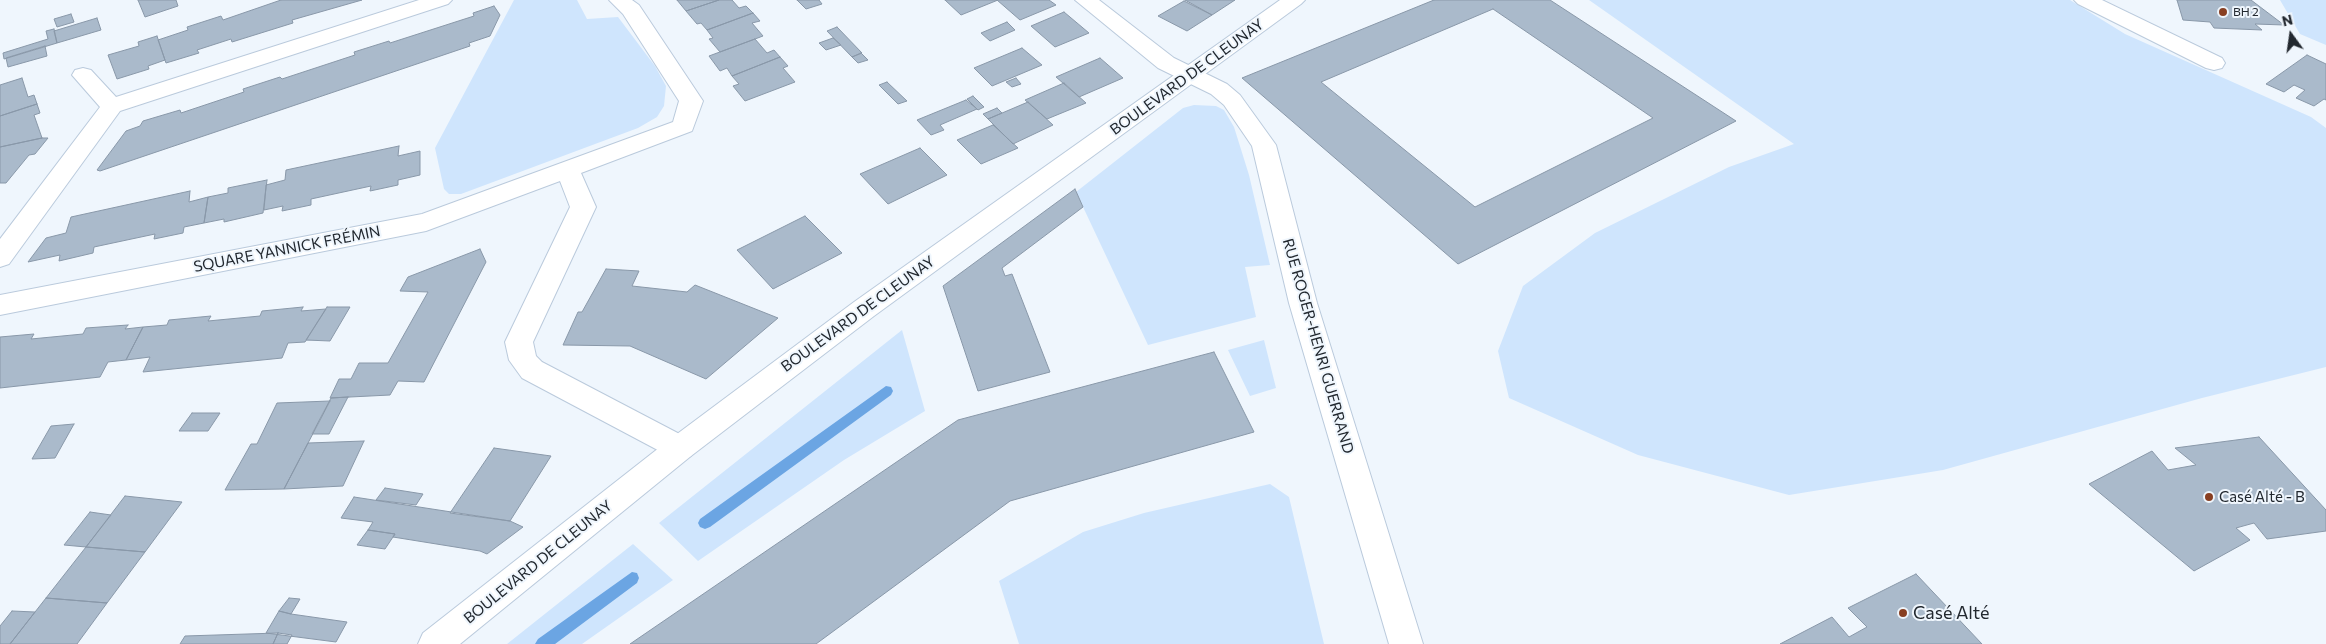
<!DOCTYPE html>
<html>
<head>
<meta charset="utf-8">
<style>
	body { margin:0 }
	#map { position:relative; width:2326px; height:644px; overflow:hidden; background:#eff6fd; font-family:Commissioner,sans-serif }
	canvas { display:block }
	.north { position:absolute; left:2266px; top:10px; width:50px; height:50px; -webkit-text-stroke:4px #eff6fd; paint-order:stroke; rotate:346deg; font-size:14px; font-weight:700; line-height:20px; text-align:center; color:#22282f }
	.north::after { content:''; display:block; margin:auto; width:18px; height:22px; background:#22282f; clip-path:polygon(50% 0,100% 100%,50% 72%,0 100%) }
</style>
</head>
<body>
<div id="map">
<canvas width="2326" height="644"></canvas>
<div class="north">N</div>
</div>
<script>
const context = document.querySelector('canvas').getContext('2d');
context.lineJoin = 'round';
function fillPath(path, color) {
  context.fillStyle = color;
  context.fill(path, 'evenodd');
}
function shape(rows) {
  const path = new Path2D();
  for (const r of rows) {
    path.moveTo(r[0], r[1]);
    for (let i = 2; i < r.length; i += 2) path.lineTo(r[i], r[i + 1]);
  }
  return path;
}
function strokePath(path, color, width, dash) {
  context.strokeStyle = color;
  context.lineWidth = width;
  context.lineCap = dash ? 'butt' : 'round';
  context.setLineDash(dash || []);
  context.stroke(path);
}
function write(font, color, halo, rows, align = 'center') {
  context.font = font + ' Commissioner,sans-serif';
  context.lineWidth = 4;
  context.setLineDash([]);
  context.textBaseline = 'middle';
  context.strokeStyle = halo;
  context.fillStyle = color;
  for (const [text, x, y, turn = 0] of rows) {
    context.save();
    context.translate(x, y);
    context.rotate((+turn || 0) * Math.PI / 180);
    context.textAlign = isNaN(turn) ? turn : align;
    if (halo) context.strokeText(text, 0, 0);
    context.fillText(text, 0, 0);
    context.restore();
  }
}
fillPath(shape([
	[514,0,577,0,587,19,618,17,655,66,666,86,664,106,657,117,638,128,461,194,449,194,444,189,435,148],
	[1589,0,2070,0,2125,34,2311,117,2326,128,2326,367,2202,398,1943,470,1789,495,1638,455,1509,398,1498,351,1523,286,1595,233,1729,167,1794,144],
	[2280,0,2326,0,2326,45,2300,34],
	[1194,105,1216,106,1224,110,1234,127,1249,175,1270,265,1245,267,1256,317,1148,345,1076,192,1183,108],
	[902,330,925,411,844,460,698,561,659,523],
	[1264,340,1276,388,1250,396,1228,350],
	[1270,484,1289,497,1324,644,1019,644,999,581,1083,532,1144,513],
	[633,544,673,580,582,644,507,644]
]), '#cfe5fd');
fillPath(shape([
	[886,386,891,387,893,391,891,395,710,527,705,529,700,527,698,523,700,519,886,386],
	[632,572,637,573,639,578,637,583,555,644,535,644,538,639,632,572]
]), '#6ba5e3');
const building = shape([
	[138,0,176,0,178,6,145,17,138,0],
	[281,0,362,0,292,20,293,23,232,42,231,39,197,50,199,53,166,63,158,40,188,30,187,27,221,16,223,20,281,0],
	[677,0,719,0,686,11,677,0],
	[719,0,732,0,739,8,746,6,753,13,707,30,701,23,697,24,686,11,719,0],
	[797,0,819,0,822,4,806,9,797,0],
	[945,0,998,0,961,15,945,0],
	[997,0,1049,0,1056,5,1020,20,997,0],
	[1185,0,1235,0,1212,15,1185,0],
	[1434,0,1550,0,1736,121,1458,264,1242,78,1434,0],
	[1493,9,1653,118,1475,207,1321,82,1493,9],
	[2177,0,2251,0,2284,25,2255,24,2262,30,2214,28,2210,22,2183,20,2177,0],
	[1184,1,1212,15,1187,31,1158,16,1184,1],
	[494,6,500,15,490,36,469,43,470,46,100,171,97,170,126,131,140,126,143,121,180,110,181,113,244,92,243,89,280,77,282,79,355,55,354,52,389,41,390,43,474,16,473,13,494,6],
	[1064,12,1089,33,1055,47,1031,26,1064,12],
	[753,13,760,21,752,23,763,36,720,52,709,39,713,38,707,30,753,13],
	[71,14,74,22,57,27,54,19,71,14],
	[97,18,101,30,57,43,54,31,97,18],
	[1007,22,1015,30,990,41,981,33,1007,22],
	[837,27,862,53,852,57,827,31,837,27],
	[54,29,57,43,4,59,3,53,48,39,46,31,54,29],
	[157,36,165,60,148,66,149,69,117,79,108,55,139,46,138,42,157,36],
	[833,38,841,45,826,50,819,43,833,38],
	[755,39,767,53,774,50,780,57,732,76,727,68,720,71,709,56,755,39],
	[45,46,47,56,8,67,6,58,45,46],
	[1022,48,1042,65,992,86,974,68,1022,48],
	[861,53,868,60,858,63,852,57,861,53],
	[2307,55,2326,64,2326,100,2324,99,2314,106,2296,98,2305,90,2294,85,2284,92,2266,84,2307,55],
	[780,57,788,66,783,68,795,82,745,101,733,86,739,84,732,76,780,57],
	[1100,58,1123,78,1079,97,1056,77,1100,58],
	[22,78,28,97,34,95,37,104,0,116,0,85,22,78],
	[1016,78,1021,84,1012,87,1006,82,1016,78],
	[887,82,907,101,898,104,879,85,887,82],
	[1064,83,1086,103,1047,119,1025,100,1064,83],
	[973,96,984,107,978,110,967,99,973,96],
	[966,100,977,109,940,125,944,130,931,135,917,120,966,100],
	[1028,102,1053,125,1013,144,988,119,1028,102],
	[37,104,40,113,34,115,42,138,0,147,0,116,37,104],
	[997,108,1002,113,988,119,983,114,997,108],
	[993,125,1018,148,981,164,957,140,993,125],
	[42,138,48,138,35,154,29,155,6,183,0,183,0,147,42,138],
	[399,146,398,156,420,151,420,175,398,180,398,185,370,191,371,186,311,199,311,205,282,211,283,206,264,210,266,185,285,180,286,170,399,146],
	[920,148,947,175,888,204,860,174,920,148],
	[267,180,263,213,224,222,224,219,204,223,208,197,228,193,228,188,267,180],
	[1075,189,1083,207,1002,268,1005,276,1012,274,1050,372,978,391,943,286,1075,189],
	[190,191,189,202,208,197,204,223,184,227,183,233,154,239,155,234,94,247,93,253,59,261,60,255,28,262,46,238,66,233,71,217,190,191],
	[805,216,842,253,773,289,737,250,805,216],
	[480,249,486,262,424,382,398,381,390,395,330,398,339,379,351,379,359,363,388,363,428,292,400,291,408,277,480,249],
	[606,269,639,271,632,286,687,292,695,285,778,318,706,379,630,346,563,345,578,312,582,312,606,269],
	[303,307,301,311,326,309,305,342,288,343,282,358,143,372,150,357,126,360,143,327,167,325,169,320,211,316,208,321,260,316,262,311,303,307],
	[327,307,350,307,330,341,306,340,327,307],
	[128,325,125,329,143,327,126,360,108,362,100,377,0,388,0,337,34,334,31,339,83,334,86,328,128,325],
	[1214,352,1254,432,1010,501,816,644,630,644,958,420,1214,352],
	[348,397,329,434,312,434,331,398,348,397],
	[330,401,284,489,225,490,251,444,257,444,277,403,330,401],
	[192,413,220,413,208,431,179,431,192,413],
	[74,424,55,458,32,459,51,426,74,424],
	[2259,437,2326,510,2326,531,2267,539,2254,523,2236,528,2250,540,2194,571,2089,484,2152,451,2168,470,2196,465,2175,448,2259,437],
	[364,441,343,486,284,489,308,443,364,441],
	[494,448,551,456,510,521,450,513,494,448],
	[385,488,423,494,416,505,376,500,385,488],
	[125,496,182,502,145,552,86,547,125,496],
	[354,497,510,521,523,527,487,554,480,551,393,537,395,534,368,530,373,522,341,518,354,497],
	[90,512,111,515,86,547,64,545,90,512],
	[368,530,395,534,385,549,357,545,368,530],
	[86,547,145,552,107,603,46,598,86,547],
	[1916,574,1982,644,1780,644,1832,617,1849,637,1867,627,1848,608,1916,574],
	[46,598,107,603,77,644,10,644,46,598],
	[289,598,300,599,291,614,279,611,289,598],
	[12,611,35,612,10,644,0,644,0,626,12,611],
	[279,611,291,614,347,622,336,642,266,633,279,611],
	[278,633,273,644,180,644,185,636,278,633],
	[278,633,292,635,287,644,273,644,278,633]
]);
fillPath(building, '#aabacb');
strokePath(building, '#8998a9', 1);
const minor = shape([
	[419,0,452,0,448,4,120,111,9,264,0,267,0,239,100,107,72,75,75,70,83,68,91,70,116,97,419,0],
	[609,0,632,0,639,5,703,101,692,131,581,173,596,207,533,342,536,356,542,362,691,440,695,448,691,456,680,460,669,456,522,378,509,360,505,342,570,207,560,181,426,231,0,315,0,295,422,214,673,122,679,101,623,14,609,0],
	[1075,0,1099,0,1174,58,1227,84,1240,95,1276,145,1317,303,1423,644,1389,644,1289,303,1252,146,1224,105,1211,94,1158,68,1075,0],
	[2074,0,2102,0,2222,58,2225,63,2222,68,2214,70,2206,68,2078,4,2074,0]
]);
const major = shape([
	[1280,0,1305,0,1301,4,874,316,691,456,460,644,418,644,423,633,669,440,854,302,1280,0]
]);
strokePath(minor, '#bacadc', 2);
strokePath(major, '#bacadc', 2);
fillPath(minor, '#fff');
fillPath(major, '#fff');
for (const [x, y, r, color] of [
	[2223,12,5,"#883f22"],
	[2209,497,5,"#883f22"],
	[1903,613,5,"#883f22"]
]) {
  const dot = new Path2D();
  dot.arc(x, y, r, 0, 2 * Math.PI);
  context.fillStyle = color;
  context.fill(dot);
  strokePath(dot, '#eff6fd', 2);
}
write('12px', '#22282f', '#eff6fd', [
	["BH 2",2233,12]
], 'left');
write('15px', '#22282f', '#eff6fd', [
	["BOULEVARD DE CLEUNAY",1187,77,-36],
	["SQUARE YANNICK FRÉMIN",287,249,-11],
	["BOULEVARD DE CLEUNAY",858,314,-36],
	["RUE ROGER-HENRI GUERRAND",1318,346,74],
	["BOULEVARD DE CLEUNAY",538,562,-39]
]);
write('15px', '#22282f', '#eff6fd', [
	["Casé Alté - B",2219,497]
], 'left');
write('18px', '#22282f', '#eff6fd', [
	["Casé Alté",1913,613]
], 'left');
</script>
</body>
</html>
